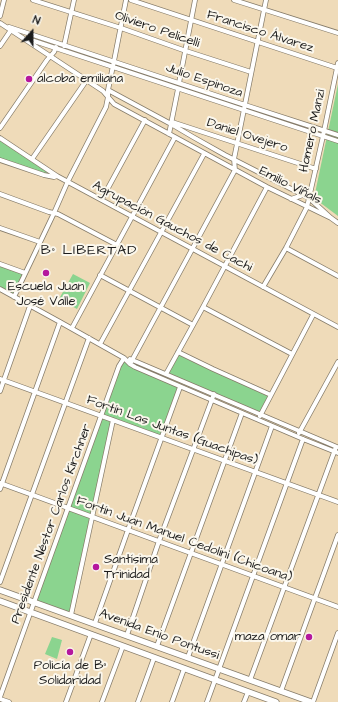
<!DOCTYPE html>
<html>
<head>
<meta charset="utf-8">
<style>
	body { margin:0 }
	#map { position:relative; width:338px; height:702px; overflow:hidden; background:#efdbb9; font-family:"Architects Daughter",sans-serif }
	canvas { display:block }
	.north { position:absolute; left:12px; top:12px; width:40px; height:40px; -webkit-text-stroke:3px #fbf7ec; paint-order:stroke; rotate:21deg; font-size:11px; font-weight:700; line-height:16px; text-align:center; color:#1c1c1c }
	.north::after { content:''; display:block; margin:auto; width:14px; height:18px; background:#1c1c1c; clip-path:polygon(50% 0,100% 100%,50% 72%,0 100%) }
</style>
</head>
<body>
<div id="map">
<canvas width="338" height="702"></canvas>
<div class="north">N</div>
</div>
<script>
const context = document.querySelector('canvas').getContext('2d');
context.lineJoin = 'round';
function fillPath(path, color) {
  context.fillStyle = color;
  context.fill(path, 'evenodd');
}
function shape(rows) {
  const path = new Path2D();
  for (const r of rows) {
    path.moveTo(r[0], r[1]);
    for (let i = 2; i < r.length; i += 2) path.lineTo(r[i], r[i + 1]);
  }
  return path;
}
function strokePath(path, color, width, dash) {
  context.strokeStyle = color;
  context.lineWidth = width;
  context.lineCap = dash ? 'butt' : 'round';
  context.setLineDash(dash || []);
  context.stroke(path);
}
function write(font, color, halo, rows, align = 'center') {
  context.font = font + ' "Architects Daughter",sans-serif';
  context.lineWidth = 4;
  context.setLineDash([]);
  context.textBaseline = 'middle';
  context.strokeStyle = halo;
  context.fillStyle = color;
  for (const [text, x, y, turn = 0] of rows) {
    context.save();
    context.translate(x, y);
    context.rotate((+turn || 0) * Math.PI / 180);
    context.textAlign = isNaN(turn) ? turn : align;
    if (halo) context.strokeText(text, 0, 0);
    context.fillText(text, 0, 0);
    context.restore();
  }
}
fillPath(shape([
	[338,84,338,216,314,198],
	[0,138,57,176,51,177,0,160],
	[0,264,25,273,14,297,0,289],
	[73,274,90,283,77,309,59,299],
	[178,352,271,395,261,415,166,374],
	[124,361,180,387,162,437,101,416,119,366],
	[102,418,112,421,92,515,70,507],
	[69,510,91,518,71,614,36,602],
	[52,637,62,640,57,659,45,654]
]), '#8bd48f');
const minor = shape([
	[33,0,121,28,186,51,251,72],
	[131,0,337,68],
	[234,0,338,33],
	[0,16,4,0],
	[0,23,103,91,114,104,267,187,331,218],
	[9,27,245,105,338,135],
	[28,39,338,141],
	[0,46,11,30],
	[64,46,74,0],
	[179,83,195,0],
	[108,90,171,124,193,137,225,155,309,198,331,218,338,223],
	[172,122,316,169],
	[0,128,47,60,54,52,56,47],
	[169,134,178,89],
	[0,138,57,176,338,327],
	[32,159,86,81],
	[0,160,44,175,54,177,57,176],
	[0,194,49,212,58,214,117,245],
	[102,199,145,120],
	[291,199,303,195],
	[0,228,40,242],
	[286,248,338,276],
	[0,264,25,273],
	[100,275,193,325],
	[263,287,286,248,307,207,323,136,338,63],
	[0,289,60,322,124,358,130,364,135,367,303,439,338,453],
	[14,297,54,213,68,181,106,107,108,97,108,90,114,61,126,0],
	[203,307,292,354],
	[72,328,175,137],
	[100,344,204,154],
	[178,352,213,369,271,395],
	[130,359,337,447],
	[130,364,235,170,234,159,266,0],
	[166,374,203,307,267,187],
	[0,379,338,502],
	[0,391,30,306],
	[260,416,313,315],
	[299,433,338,362],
	[0,483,338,607],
	[0,489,60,322],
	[0,582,89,338],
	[71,615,113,420],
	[95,623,128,530,180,387],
	[127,635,159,541,214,394],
	[157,646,242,413],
	[188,657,272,426],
	[250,680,336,447],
	[281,691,338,535],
	[0,697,119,366,124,358],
	[0,699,9,702],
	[66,702,91,634],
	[102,702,123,646],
	[138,702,154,658],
	[172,702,184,669],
	[207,702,303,439],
	[244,702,248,692],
	[313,702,338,633]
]);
const major = shape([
	[0,590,311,702],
	[0,601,276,702]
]);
strokePath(minor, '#867c6a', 5.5);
strokePath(major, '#867c6a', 7);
strokePath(minor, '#fff', 4);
strokePath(major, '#fff', 5.5);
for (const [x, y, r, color] of [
	[29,79,4,"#b5179e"],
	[46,273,4,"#b5179e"],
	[96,567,4,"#b5179e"],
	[309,637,4,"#b5179e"],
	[70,652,4,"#b5179e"]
]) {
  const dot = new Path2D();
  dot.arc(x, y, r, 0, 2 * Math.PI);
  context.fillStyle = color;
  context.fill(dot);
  strokePath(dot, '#fbf7ec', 1.5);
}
write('13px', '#1c1c1c', '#fbf7ec', [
	["Oliviero Pelicelli",157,30,19],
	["Francisco Álvarez",260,32,18],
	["Julio Espinoza",204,81,19],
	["Homero Manzi",313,131,-78],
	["Daniel Ovejero",247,136,18],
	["Emilio Viñals",290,186,27],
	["Agrupación Gauchos de Cachi",172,227,28],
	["Fortín Las Juntas (Guachipas)",172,431,20],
	["Presidente Néstor Carlos Kirchner",52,524,-70],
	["Fortín Juan Manuel Cedolini (Chicoana)",184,540,20],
	["Avenida Enio Pontussi",159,635,20]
]);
write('13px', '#1c1c1c', '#fbf7ec', [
	["alcoba emiliana",37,79],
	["Escuela Juan",46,287,"center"],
	["José Valle",46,302,"center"],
	["Santísima",104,560],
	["Trinidad",104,575],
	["maza omar",301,637,"right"],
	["Policía de B°",70,666,"center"],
	["Solidaridad",70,681,"center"]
], 'left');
context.letterSpacing = '1px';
write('14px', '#1c1c1c', '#fbf7ec', [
	["B° LIBERTAD",89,251]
]);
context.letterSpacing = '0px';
</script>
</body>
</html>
